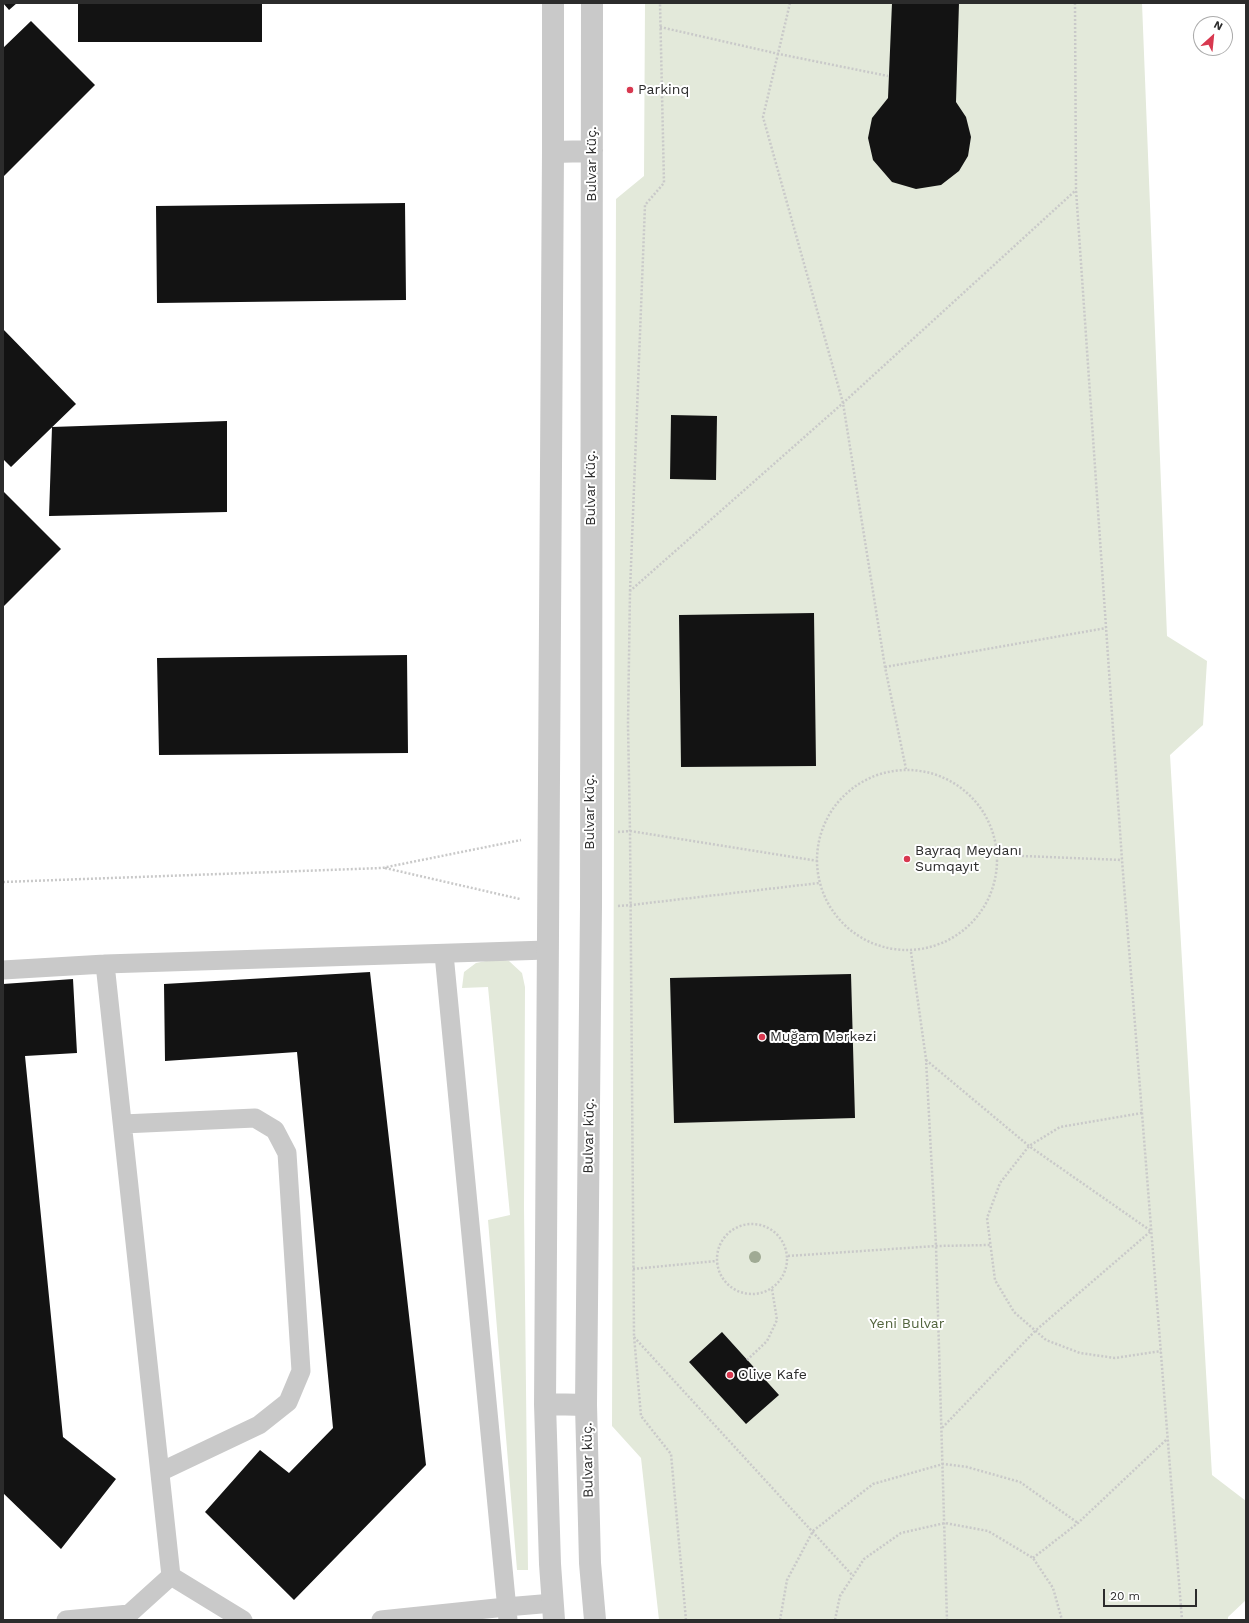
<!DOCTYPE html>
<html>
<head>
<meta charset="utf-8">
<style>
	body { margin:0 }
	#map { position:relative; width:1249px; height:1623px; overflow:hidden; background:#fff; font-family:"Work Sans",sans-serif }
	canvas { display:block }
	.frame { position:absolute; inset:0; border:4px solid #2c2c2c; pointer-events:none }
	.north { position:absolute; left:1193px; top:16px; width:40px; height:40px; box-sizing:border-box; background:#fff; border:1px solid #ababab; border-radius:50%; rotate:27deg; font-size:11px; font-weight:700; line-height:16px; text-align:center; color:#2c2c2c }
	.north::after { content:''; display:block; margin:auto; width:14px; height:18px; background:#d8384f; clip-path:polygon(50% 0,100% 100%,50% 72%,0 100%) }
	.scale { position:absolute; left:1103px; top:1589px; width:94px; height:18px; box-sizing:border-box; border:2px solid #2c2c2c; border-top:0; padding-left:5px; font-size:12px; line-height:14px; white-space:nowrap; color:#2c2c2c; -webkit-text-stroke:3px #fff; paint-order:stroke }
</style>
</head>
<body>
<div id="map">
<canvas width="1249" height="1623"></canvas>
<div class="frame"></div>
<div class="north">N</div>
<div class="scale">20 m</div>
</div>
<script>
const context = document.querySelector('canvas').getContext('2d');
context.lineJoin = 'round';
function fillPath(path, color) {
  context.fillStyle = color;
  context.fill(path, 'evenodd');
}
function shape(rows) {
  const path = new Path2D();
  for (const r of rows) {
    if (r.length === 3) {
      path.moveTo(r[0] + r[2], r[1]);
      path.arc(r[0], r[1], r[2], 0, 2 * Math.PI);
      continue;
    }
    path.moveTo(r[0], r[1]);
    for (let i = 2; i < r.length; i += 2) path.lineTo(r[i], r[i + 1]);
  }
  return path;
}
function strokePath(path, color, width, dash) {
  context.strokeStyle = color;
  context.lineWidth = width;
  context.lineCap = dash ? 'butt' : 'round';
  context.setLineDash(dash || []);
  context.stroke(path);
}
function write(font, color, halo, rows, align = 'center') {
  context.font = font + ' "Work Sans",sans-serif';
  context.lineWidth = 4;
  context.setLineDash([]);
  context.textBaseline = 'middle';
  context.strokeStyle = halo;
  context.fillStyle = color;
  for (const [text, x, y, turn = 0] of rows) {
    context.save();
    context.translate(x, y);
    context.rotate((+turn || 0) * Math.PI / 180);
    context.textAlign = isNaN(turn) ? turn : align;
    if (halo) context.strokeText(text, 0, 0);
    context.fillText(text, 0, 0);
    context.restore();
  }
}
fillPath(shape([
	[645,3,1142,3,1167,636,1207,661,1203,725,1170,755,1212,1475,1246,1501,1246,1600,1228,1617,1228,1620,659,1620,641,1458,612,1426,616,199,644,176],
	[496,959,509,961,522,973,525,987,524,1207,528,1570,517,1570,488,1220,510,1215,488,987,462,988,464,972,476,963]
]), '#e3e9da');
fillPath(shape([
	[3,3,17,3,9,10],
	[78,3,262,3,262,42,78,42],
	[892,3,959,3,956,102,966,117,971,137,968,156,959,171,941,185,916,189,892,182,873,160,868,138,872,118,888,98],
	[31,21,95,85,3,177,3,48],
	[405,203,406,300,157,303,156,206],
	[3,329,76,404,11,467,3,459],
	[671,415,717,416,716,480,670,479],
	[227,421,227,512,49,516,52,427],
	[3,491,61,549,3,607],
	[814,613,816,766,681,767,679,615],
	[407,655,408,753,159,755,157,658],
	[370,972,426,1465,294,1600,205,1512,260,1450,289,1473,333,1428,297,1052,165,1061,164,984],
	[851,974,855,1118,674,1123,670,978],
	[73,979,77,1053,25,1056,63,1437,116,1479,61,1549,3,1493,3,984],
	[722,1332,779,1395,746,1424,689,1362]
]), '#131313');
strokePath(shape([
	[790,3,763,117,843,403,885,667,906,769],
	[1075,3,1076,190,1122,860,1182,1620],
	[660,27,779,54,888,76],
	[630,591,645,205,664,183,660,3],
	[885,667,1106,628],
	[907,860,90],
	[618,832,630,831,818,861],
	[998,855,1122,860],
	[385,868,520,899],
	[3,882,382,868,521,840],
	[618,906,631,905,819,883],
	[911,952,926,1059,936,1246,947,1620],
	[926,1060,1029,1146,1151,1231,1035,1331,941,1429],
	[1142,1113,1060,1127,1029,1146,1000,1183,987,1218,995,1280,1014,1312,1046,1340,1080,1353,1115,1358,1161,1351],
	[752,1259,35],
	[788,1256,936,1246,990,1245],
	[633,1269,716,1261],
	[634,1337,853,1576],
	[747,1360,767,1341,777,1320,772,1289],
	[1033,1558,1078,1523,1167,1439],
	[686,1620,671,1454,641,1416,634,1336,630,831,628,724,630,591,843,403,1076,190],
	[780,1620,787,1580,813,1531,873,1484,943,1464,967,1467,1020,1482,1078,1523],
	[835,1620,840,1596,864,1559,901,1533,945,1523,988,1531,1033,1558,1053,1588,1062,1620]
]), '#c9c9c9', 2.5, [2, 2]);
strokePath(shape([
	[444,954,508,1620],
	[105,964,171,1576,243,1620],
	[3,970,105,964,547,950],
	[123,1124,255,1118,275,1130,287,1153,301,1371,288,1402,259,1425,160,1472],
	[129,1614,171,1576],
	[66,1620,129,1614,123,1620],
	[381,1620,506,1607,553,1603]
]), '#c9c9c9', 19);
strokePath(shape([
	[553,3,553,152,545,1404,550,1564,554,1620],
	[592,3,591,906,586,1405,590,1563,595,1620],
	[553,152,592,151],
	[545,1404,586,1405]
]), '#c9c9c9', 22);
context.fillStyle = '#a0aa94';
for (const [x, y] of [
	[755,1257]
]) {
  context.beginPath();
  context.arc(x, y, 6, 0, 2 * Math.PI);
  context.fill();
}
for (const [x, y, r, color] of [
	[630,90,4,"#d8384f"],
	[907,859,4,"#d8384f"],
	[762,1037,4,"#d8384f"],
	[730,1375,4,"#d8384f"]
]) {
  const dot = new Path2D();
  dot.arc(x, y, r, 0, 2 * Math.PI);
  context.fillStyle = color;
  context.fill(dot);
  strokePath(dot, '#fff', 1.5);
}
write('14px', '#2c2c2c', '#fff', [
	["Parkinq",638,90],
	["Bayraq Meydanı",915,851],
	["Sumqayıt",915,867],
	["Muğam Mərkəzi",770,1037],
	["Olive Kafe",738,1375]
], 'left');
write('14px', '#2c2c2c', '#fff', [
	["Bulvar küç.",592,164,-90],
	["Bulvar küç.",591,488,-90],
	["Bulvar küç.",590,812,-90],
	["Bulvar küç.",589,1136,-89],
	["Bulvar küç.",588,1460,-91]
]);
write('14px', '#52643d', '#fff', [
	["Yeni Bulvar",907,1324]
]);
</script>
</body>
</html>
